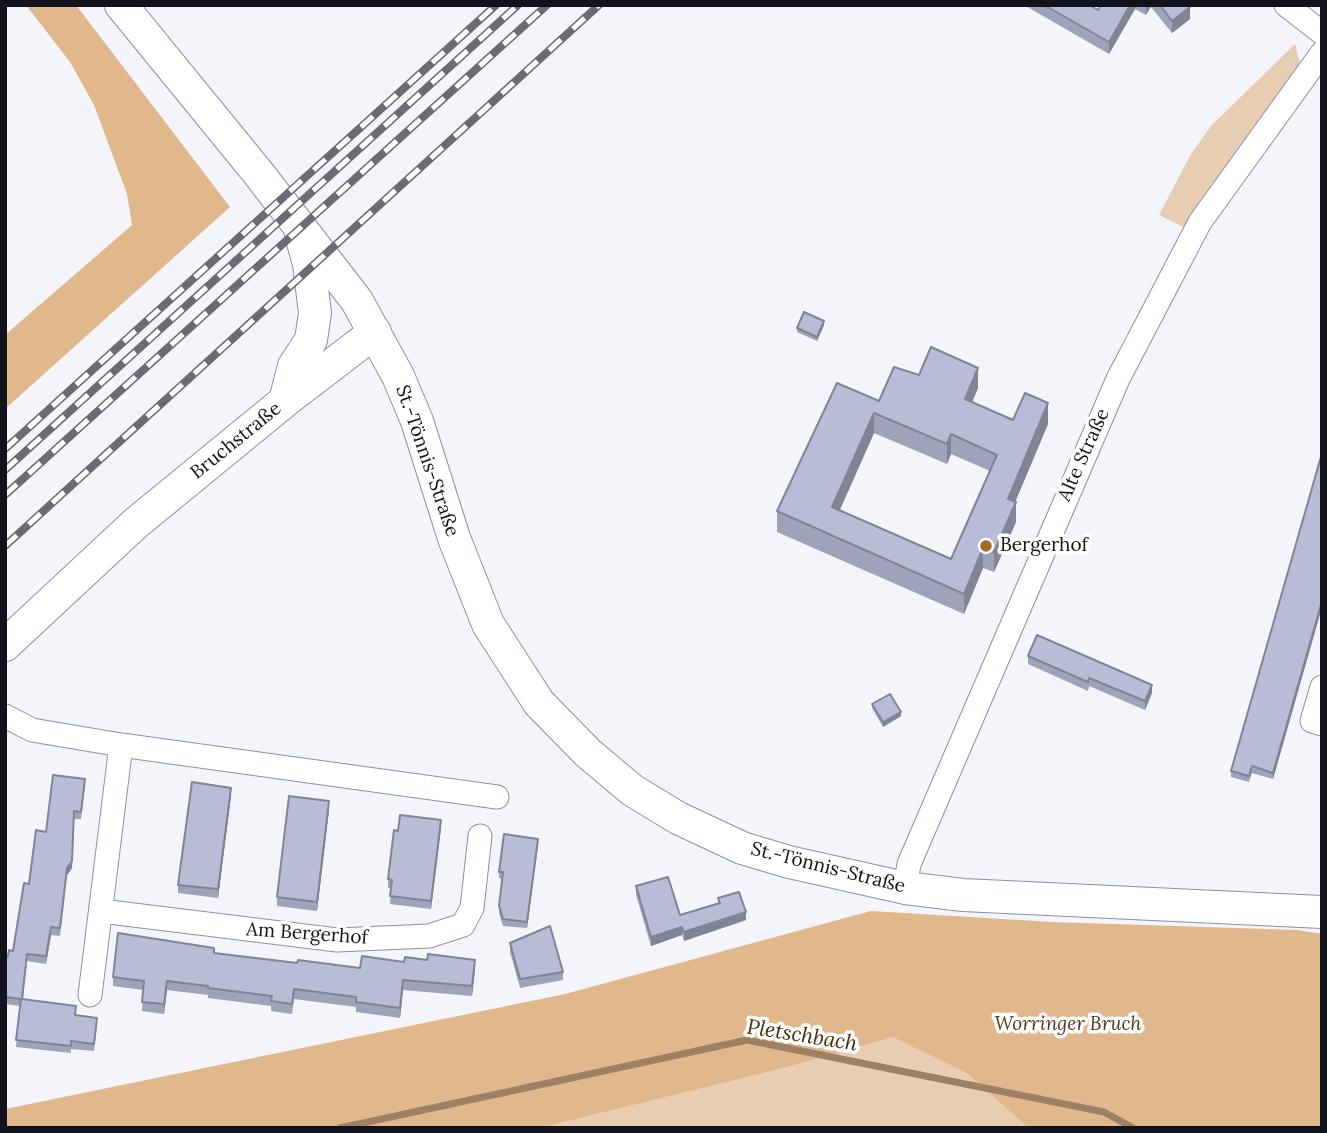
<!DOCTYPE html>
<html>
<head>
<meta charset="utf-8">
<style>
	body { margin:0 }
	#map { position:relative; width:1327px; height:1133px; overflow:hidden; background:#f3f5fa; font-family:Lora,serif }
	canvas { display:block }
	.frame { position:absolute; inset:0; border:7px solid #11121b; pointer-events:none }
</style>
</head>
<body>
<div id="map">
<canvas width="1327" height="1133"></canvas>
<div class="frame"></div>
</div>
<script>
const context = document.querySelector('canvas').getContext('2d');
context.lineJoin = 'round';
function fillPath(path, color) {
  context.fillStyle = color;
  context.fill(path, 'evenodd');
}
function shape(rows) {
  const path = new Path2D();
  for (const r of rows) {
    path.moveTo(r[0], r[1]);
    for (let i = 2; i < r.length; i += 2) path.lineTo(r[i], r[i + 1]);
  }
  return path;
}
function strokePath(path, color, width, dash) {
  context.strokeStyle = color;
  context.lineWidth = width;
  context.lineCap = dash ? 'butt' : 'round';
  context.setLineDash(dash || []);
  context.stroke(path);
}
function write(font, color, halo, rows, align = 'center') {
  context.font = font + ' Lora,serif';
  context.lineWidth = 7;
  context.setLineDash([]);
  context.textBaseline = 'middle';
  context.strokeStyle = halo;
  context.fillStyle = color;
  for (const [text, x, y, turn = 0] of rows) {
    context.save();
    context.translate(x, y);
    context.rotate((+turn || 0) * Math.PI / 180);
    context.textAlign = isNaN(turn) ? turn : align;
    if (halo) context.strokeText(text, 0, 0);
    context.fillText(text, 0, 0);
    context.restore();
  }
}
fillPath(shape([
	[1295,44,1301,67,1189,225,1183,227,1159,215,1191,154,1211,126],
	[853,923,1108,1128,31,1128]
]), '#e7cdb2');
fillPath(shape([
	[26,5,76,5,230,207,5,409,5,335,132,225,127,194,94,105,70,62],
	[871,911,1052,922,1297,930,1322,934,1322,1128,1029,1128,967,1073,893,1037,783,1068,539,1128,5,1128,5,1109,565,994]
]), '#e1b88c');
strokePath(shape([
	[340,1128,747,1040,1104,1112,1133,1128]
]), '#9e8165', 7);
const minor = shape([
	[1286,5,1322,33],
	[1322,687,1312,721,1322,724],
	[5,716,32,730,121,745,497,797],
	[905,888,909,864,1118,379,1200,222,1322,53],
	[101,911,337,940,429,936,463,925,472,908,480,836],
	[90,995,121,745]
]);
const secondary = shape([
	[121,5,259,174,357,301,398,376,417,421,454,538,488,624,539,703,588,753,632,790,678,818,742,848,789,862,905,888,963,895,1322,912],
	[285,401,294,366,311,340,315,313,309,264,301,235],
	[5,645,136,523,285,401,375,332]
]);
strokePath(minor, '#8b90a9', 25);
strokePath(secondary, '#8b90a9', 34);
strokePath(minor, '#fff', 23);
strokePath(secondary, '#fff', 32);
const rail = shape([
	[5,449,496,5],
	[5,470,518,5],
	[5,495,547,5],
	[5,546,599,5]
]);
strokePath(rail, '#6a6c73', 8);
strokePath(rail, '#fff', 5, [16]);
fillPath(shape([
	[1024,5,1089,5,1098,10,1101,5,1188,5,1190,19,1172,33,1151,7,1146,15,1135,9,1109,54],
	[824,325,817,341,797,332,797,328],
	[978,388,972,402,1013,420,1048,424,1015,502,1016,522,994,572,983,568,964,614,777,532,777,511,879,401],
	[874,433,947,464,951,454,990,471,951,559,840,510],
	[1322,453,1322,607,1273,779,1252,773,1249,782,1231,777,1231,771],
	[1028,656,1152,693,1145,710,1089,686,1088,691,1028,664],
	[872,704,901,716,883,727,872,708],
	[85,786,81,819,74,819,72,868,67,875,60,936,51,935,46,964,27,961,23,999,76,1015,97,1025,94,1051,71,1049,71,1053,16,1047,20,1006,5,1004,5,956,8,956,13,951,29,884,46,832],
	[231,796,218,898,178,893,178,885],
	[329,810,317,911,277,906,277,897],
	[441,828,431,909,390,904,391,888,388,888,388,879],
	[538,845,527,928,503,926,499,913,502,879,499,878,499,872],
	[636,886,680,915,718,903,718,898,746,920,684,941,682,935,651,946,636,895],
	[510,943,563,972,563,980,520,988,510,952],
	[214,953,297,963,360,968,475,970,472,996,403,990,400,1018,356,1012,356,1007,294,999,292,1014,271,1011,271,1006,208,998,208,995,167,990,164,1014,142,1011,143,990,113,986,113,977]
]), '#9ea3b9');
fillPath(shape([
	[1130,5,1135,5,1135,9,1109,54,1109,42],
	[1146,5,1151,5,1146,15],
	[1190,7,1190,19,1172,33,1172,21],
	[824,321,824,325,817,341,817,337],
	[978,368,978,388,965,419,965,399],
	[1048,403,1048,424,1008,519,1008,499],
	[874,413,874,433,832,527,832,507],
	[951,434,951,454,947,464,947,444],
	[1016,502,1016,522,994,572,994,552],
	[983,548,983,568,964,614,964,594],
	[1322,601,1322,607,1273,779,1273,773],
	[1152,685,1152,693,1145,710,1145,701],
	[901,712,901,716,883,727,883,722],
	[231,788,231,796,218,898,218,889],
	[329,801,329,810,317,911,317,902],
	[74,811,72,868,67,875,60,936],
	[441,820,441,828,431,909,431,901],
	[538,839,538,845,527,928,527,922],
	[746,912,746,920,684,941,684,932],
	[51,927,51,935,46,964,46,956],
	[682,927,682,935,651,946,651,937],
	[475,960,475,970,472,996,472,986],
	[403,980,403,990,400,1018,400,1008],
	[167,981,167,990,164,1014,164,1004]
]), '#818496');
const building = shape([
	[1044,5,1089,5,1098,10,1101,5,1130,5,1109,42,1044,5],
	[1160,5,1188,5,1190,7,1172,21,1160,5],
	[804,312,824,321,817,337,797,328,804,312],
	[931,347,978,368,965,399,1013,420,1025,393,1048,403,1008,499,1016,502,994,552,983,548,964,594,777,511,837,383,879,401,894,367,919,375,931,347],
	[874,413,947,444,951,434,997,455,951,559,832,507,874,413],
	[1322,453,1322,601,1273,773,1252,766,1249,776,1231,771,1322,453],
	[1037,635,1152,685,1145,701,1089,678,1088,682,1028,656,1037,635],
	[890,694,901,712,883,722,872,704,890,694],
	[53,775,85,779,81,812,74,811,72,861,67,868,60,928,51,927,46,956,27,954,22,999,76,1006,75,1015,97,1018,94,1044,71,1041,71,1046,16,1040,21,999,5,997,5,956,8,956,9,950,13,951,24,883,29,884,36,830,46,832,53,775],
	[192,782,231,788,218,889,178,885,192,782],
	[289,796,329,801,317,902,277,897,289,796],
	[400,815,441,820,431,901,390,896,392,880,388,879,394,830,398,831,400,815],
	[504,834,538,839,527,922,503,919,499,906,503,872,499,872,504,834],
	[668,877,680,915,720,903,718,898,739,892,746,912,684,932,682,927,651,937,636,886,668,877],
	[550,926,563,972,520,979,510,943,550,926],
	[118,933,214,948,214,953,297,963,298,960,360,968,362,956,404,962,405,957,427,960,428,954,475,960,472,986,403,980,400,1008,356,1002,356,997,294,989,292,1004,271,1001,272,996,208,988,208,986,167,981,164,1004,142,1002,144,981,113,977,118,933]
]);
fillPath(building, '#b8bdd7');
strokePath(building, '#818496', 2);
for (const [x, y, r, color] of [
	[986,546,7,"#a16b25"]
]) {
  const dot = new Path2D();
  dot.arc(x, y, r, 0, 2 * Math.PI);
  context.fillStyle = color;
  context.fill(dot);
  strokePath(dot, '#fff', 2.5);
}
write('19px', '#11121b', '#fff', [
	["Bruchstraße",236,441,-39],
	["Alte Straße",1084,455,-66],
	["St.-Tönnis-Straße",427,461,71],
	["St.-Tönnis-Straße",828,868,14],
	["Am Bergerhof",307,934,4]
]);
write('19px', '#11121b', '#fff', [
	["Bergerhof",1000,546]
], 'left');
write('italic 19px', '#553916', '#fff', [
	["Worringer Bruch",1068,1025]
]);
write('italic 21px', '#462a06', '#fff', [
	["Pletschbach",802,1036,9]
]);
</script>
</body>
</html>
